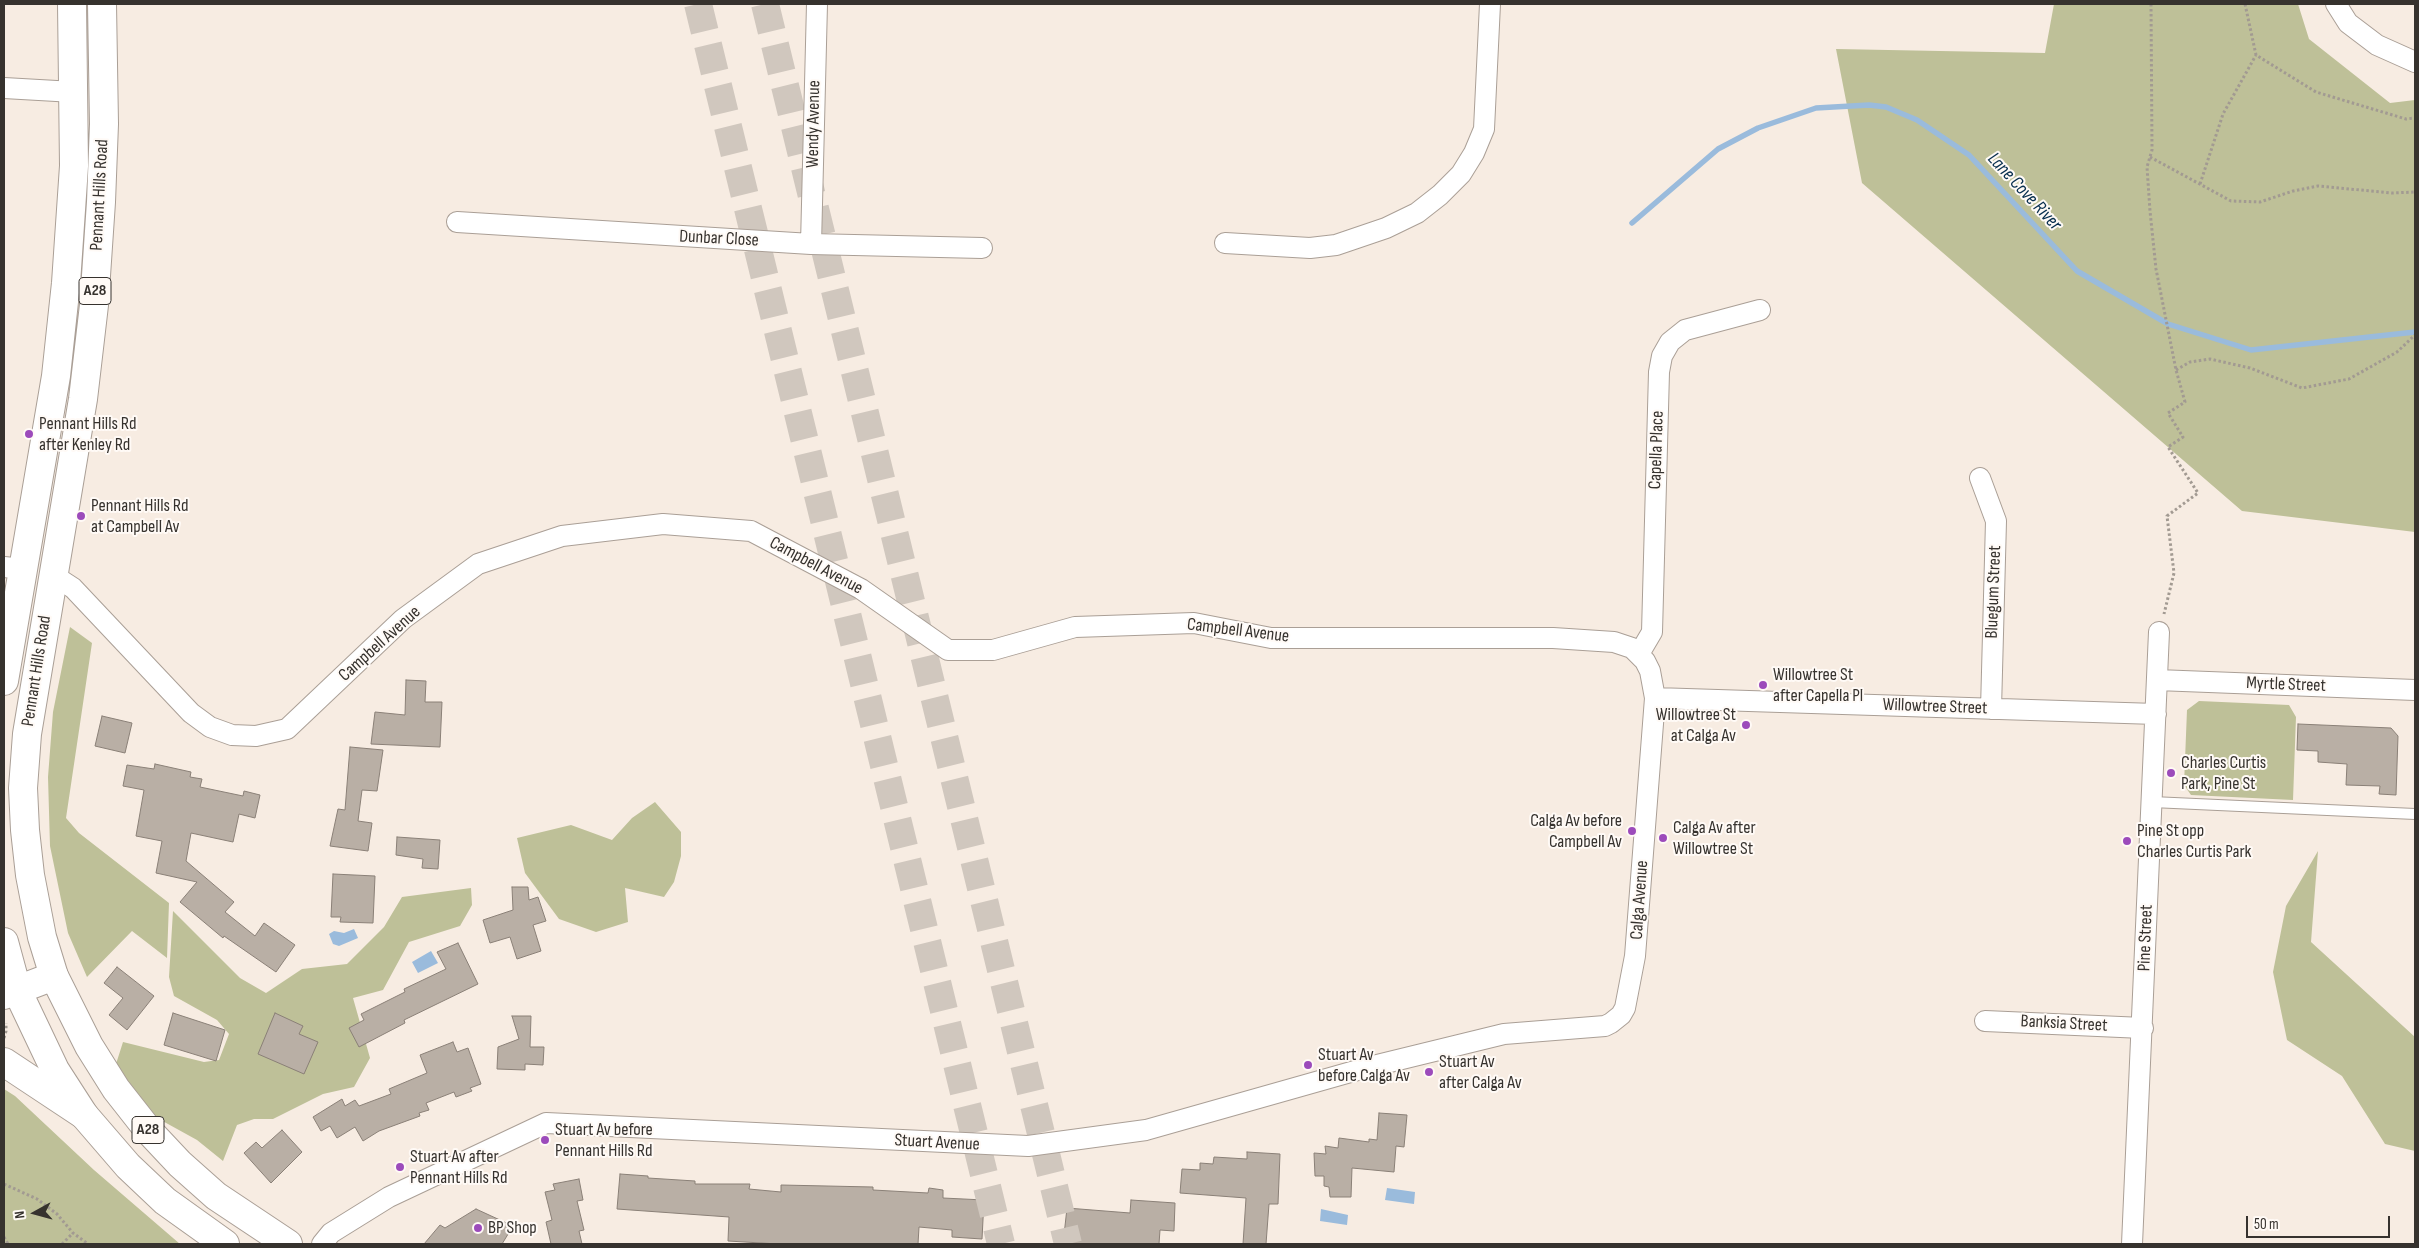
<!DOCTYPE html>
<html>
<head>
<meta charset="utf-8">
<style>
	body { margin:0 }
	#map { position:relative; width:2419px; height:1248px; overflow:hidden; background:#f7ece2; font-family:"Sofia Sans Condensed",sans-serif }
	canvas { display:block }
	.frame { position:absolute; inset:0; border:5px solid #36322e; pointer-events:none }
	.north { position:absolute; left:10px; top:1188px; width:50px; height:50px; -webkit-text-stroke:4px #fffaf6; paint-order:stroke; rotate:263deg; font-size:14px; font-weight:700; line-height:20px; text-align:center; color:#36322e }
	.north::after { content:''; display:block; margin:auto; width:18px; height:22px; background:#36322e; clip-path:polygon(50% 0,100% 100%,50% 72%,0 100%) }
	.scale { position:absolute; left:2246px; top:1216px; width:144px; height:22px; box-sizing:border-box; border:2px solid #36322e; border-top:0; padding-left:6px; font-size:15px; line-height:18px; white-space:nowrap; color:#36322e; -webkit-text-stroke:4px #fffaf6; paint-order:stroke }
</style>
</head>
<body>
<div id="map">
<canvas width="2419" height="1248"></canvas>
<div class="frame"></div>
<div class="north">N</div>
<div class="scale">50 m</div>
</div>
<script>
const context = document.querySelector('canvas').getContext('2d');
context.lineJoin = 'round';
function fillPath(path, color) {
  context.fillStyle = color;
  context.fill(path, 'evenodd');
}
function shape(rows) {
  const path = new Path2D();
  for (const r of rows) {
    path.moveTo(r[0], r[1]);
    for (let i = 2; i < r.length; i += 2) path.lineTo(r[i], r[i + 1]);
  }
  return path;
}
function strokePath(path, color, width, dash) {
  context.strokeStyle = color;
  context.lineWidth = width;
  context.lineCap = dash ? 'butt' : 'round';
  context.setLineDash(dash || []);
  context.stroke(path);
}
function write(font, color, halo, rows, align = 'center') {
  context.font = font + ' "Sofia Sans Condensed",sans-serif';
  context.lineWidth = 4;
  context.setLineDash([]);
  context.textBaseline = 'middle';
  context.strokeStyle = halo;
  context.fillStyle = color;
  for (const [text, x, y, turn = 0] of rows) {
    context.save();
    context.translate(x, y);
    context.rotate((+turn || 0) * Math.PI / 180);
    context.textAlign = isNaN(turn) ? turn : align;
    if (halo) context.strokeText(text, 0, 0);
    context.fillText(text, 0, 0);
    context.restore();
  }
}
fillPath(shape([
	[2054,4,2298,4,2309,39,2390,103,2415,100,2415,532,2242,511,1862,183,1836,49,2045,53],
	[70,627,92,643,66,818,79,833,169,903,167,958,132,931,87,977,68,933,50,846,48,777,53,712],
	[2199,701,2289,705,2296,717,2293,800,2191,795,2184,785,2187,710],
	[655,802,681,832,681,856,674,882,664,897,625,888,628,922,596,932,559,919,525,873,517,838,571,825,612,840,632,818],
	[2318,851,2311,942,2415,1037,2415,1151,2385,1144,2342,1076,2287,1040,2273,972,2286,906],
	[471,888,472,905,460,926,409,942,383,990,353,998,370,1058,354,1087,323,1094,273,1119,254,1119,237,1125,223,1161,197,1140,139,1108,116,1064,123,1042,204,1062,219,1060,229,1034,217,1020,174,996,169,977,173,911,240,978,266,993,302,969,347,964,384,927,402,897],
	[4,1089,15,1096,94,1170,180,1244,4,1244]
]), '#bec098');
fillPath(shape([
	[354,929,358,938,339,946,333,944,329,934,334,931,344,933],
	[431,951,438,963,418,973,412,962],
	[1387,1188,1415,1192,1414,1204,1385,1200],
	[1321,1209,1348,1215,1347,1225,1320,1221]
]), '#9abbdc');
strokePath(shape([
	[1632,223,1718,149,1758,128,1816,108,1869,105,1886,107,1917,120,1969,155,2077,271,2168,324,2251,350,2415,332]
]), '#9abbdc', 5.5);
const building = shape([
	[406,680,426,681,425,702,442,702,440,747,371,744,375,712,405,715,406,680],
	[102,716,132,723,125,753,95,746,102,716],
	[2298,724,2391,728,2398,736,2396,795,2379,794,2380,786,2346,785,2347,764,2318,762,2318,751,2297,750,2298,724],
	[350,747,383,750,377,791,362,790,358,821,372,823,368,851,330,846,338,809,345,810,350,747],
	[155,764,191,772,190,777,202,779,200,787,243,796,244,791,260,795,255,818,239,814,233,842,191,833,186,861,234,902,225,912,255,936,264,923,295,945,276,972,224,936,223,938,180,902,197,882,156,873,162,841,136,836,144,790,123,786,127,765,154,769,155,764],
	[397,837,440,840,438,869,422,868,423,859,396,855,397,837],
	[333,874,375,876,373,923,340,922,341,917,331,917,333,874],
	[512,887,528,887,529,900,538,897,546,921,533,925,541,951,517,959,510,937,490,943,483,920,513,910,512,887],
	[458,943,478,984,404,1020,405,1023,359,1047,349,1028,364,1020,361,1014,405,992,404,989,446,969,437,952,458,943],
	[117,967,154,996,127,1030,109,1015,123,998,104,983,117,967],
	[173,1013,225,1030,216,1061,164,1045,173,1013],
	[275,1013,303,1026,299,1034,318,1042,304,1074,258,1054,275,1013],
	[512,1016,531,1016,530,1047,544,1047,543,1065,525,1064,525,1070,497,1069,498,1047,519,1039,512,1016],
	[453,1042,457,1052,468,1048,481,1084,470,1088,472,1091,456,1097,454,1092,426,1103,429,1110,419,1113,420,1116,379,1131,363,1141,355,1127,337,1138,330,1126,321,1131,313,1117,342,1099,345,1106,355,1100,359,1106,391,1094,389,1089,427,1073,420,1055,453,1042],
	[1379,1113,1407,1115,1404,1147,1396,1146,1394,1172,1352,1168,1351,1197,1330,1197,1329,1187,1324,1186,1324,1176,1315,1176,1314,1153,1326,1154,1325,1146,1338,1148,1339,1138,1369,1142,1369,1139,1377,1140,1379,1113],
	[282,1130,302,1152,271,1183,244,1153,256,1142,262,1148,282,1130],
	[1247,1152,1280,1154,1278,1204,1269,1204,1266,1244,1243,1244,1246,1198,1180,1193,1182,1169,1200,1170,1200,1163,1213,1164,1214,1157,1247,1159,1247,1152],
	[620,1174,648,1176,648,1178,695,1181,695,1184,750,1184,749,1189,781,1192,781,1185,873,1187,873,1190,928,1193,929,1188,943,1190,943,1198,984,1200,982,1239,952,1237,952,1230,919,1227,918,1244,778,1244,728,1241,729,1217,617,1209,620,1174],
	[579,1179,583,1200,577,1201,584,1230,579,1231,582,1244,551,1244,546,1222,552,1220,545,1192,555,1190,553,1184,579,1179],
	[1131,1200,1175,1203,1174,1231,1160,1230,1159,1244,1063,1244,1067,1208,1130,1213,1131,1200],
	[476,1209,513,1226,502,1244,424,1244,440,1225,445,1228,476,1209]
]);
fillPath(building, '#b9afa5');
strokePath(building, '#8a8077', 1);
strokePath(shape([
	[698,4,1001,1244],
	[765,4,1068,1244]
]), '#d0c7be', 28, [28, 14]);
const lane = shape([
	[2152,802,2415,814]
]);
const street = shape([
	[2336,4,2348,23,2377,45,2415,62],
	[4,88,74,92],
	[457,222,811,244,982,248],
	[1225,243,1310,248,1336,245,1386,228,1417,213,1440,195,1461,174,1474,153,1484,129,1490,4],
	[811,244,817,4],
	[1980,478,1996,521,1991,709],
	[4,567,23,569],
	[53,575,73,588,191,713,210,727,232,735,256,736,287,729,403,619,478,564,562,536,663,524,751,531,861,589,948,650,993,650,1075,627,1194,623,1271,638,1553,638,1614,642,1632,648,1645,661,1650,671,1655,698,1635,956,1625,1008,1621,1015,1611,1023,1605,1026,1504,1034,1365,1068,1146,1130,1028,1146,546,1123,389,1197,331,1233,322,1244],
	[1639,654,1652,632,1659,372,1662,356,1670,342,1685,330,1760,310],
	[2157,680,2415,690],
	[1655,698,2156,714],
	[1985,1021,2143,1028],
	[2132,1244,2159,632]
]);
const secondary = shape([
	[4,995,54,976],
	[4,1062,84,1115]
]);
const highway = shape([
	[102,4,104,124,101,202,94,305,83,399,27,734,23,788,25,830,30,875,42,937,54,976,89,1046,116,1089,149,1131,180,1164,216,1196,288,1244],
	[4,681,56,376,66,283,74,166,72,4],
	[4,942,17,990,55,1070,84,1115,128,1166,165,1201,225,1244]
]);
strokePath(lane, '#aa9f96', 12);
strokePath(street, '#aa9f96', 22);
strokePath(secondary, '#aa9f96', 30);
strokePath(highway, '#aa9f96', 30);
strokePath(shape([
	[2151,4,2152,150,2147,167,2150,211,2156,269,2176,370,2185,402,2168,413,2183,437,2168,447,2198,493,2167,516,2174,573,2164,614],
	[2245,4,2256,55,2316,92,2406,119,2415,118],
	[2150,157,2231,201,2260,202,2293,191,2318,186,2392,193,2415,192],
	[2200,184,2223,114,2256,55],
	[2176,370,2190,362,2210,359,2250,368,2302,388,2349,379,2397,352,2415,335],
	[4,1038,6,1031,6,1023],
	[4,1184,37,1199,57,1214,73,1233,88,1244],
	[4,1237,8,1244],
	[62,1244,73,1233]
]), '#a29a92', 3, [2.5, 2.5]);
strokePath(lane, '#fff', 10);
strokePath(street, '#fff', 20);
strokePath(secondary, '#fff', 28);
strokePath(highway, '#fff', 28);
for (const [x, y, r, color] of [
	[29,434,5,"#9c4bbb"],
	[81,516,5,"#9c4bbb"],
	[1763,685,5,"#9c4bbb"],
	[1746,725,5,"#9c4bbb"],
	[2171,773,5,"#9c4bbb"],
	[1632,831,5,"#9c4bbb"],
	[1663,838,5,"#9c4bbb"],
	[2127,841,5,"#9c4bbb"],
	[1308,1065,5,"#9c4bbb"],
	[1429,1072,5,"#9c4bbb"],
	[545,1140,5,"#9c4bbb"],
	[400,1167,5,"#9c4bbb"],
	[478,1228,5,"#9c4bbb"]
]) {
  const dot = new Path2D();
  dot.arc(x, y, r, 0, 2 * Math.PI);
  context.fillStyle = color;
  context.fill(dot);
  strokePath(dot, '#fffaf6', 2);
}
for (const [x, y, w] of [
	[95,291,32],
	[148,1130,32]
]) {
  const box = new Path2D();
  box.roundRect(x - w / 2, y - 13.5, w, 27, 4);
  context.fillStyle = '#fffaf6';
  context.fill(box);
  strokePath(box, '#36322e', 1);
}
write('bold 16px', '#36322e', null, [
	["A28",95,291],
	["A28",148,1130]
]);
write('18px', '#36322e', '#fffaf6', [
	["Wendy Avenue",814,124,-89],
	["Pennant Hills Road",100,195,-87],
	["Dunbar Close",719,239,3],
	["Capella Place",1657,450,-88],
	["Campbell Avenue",816,566,28],
	["Bluegum Street",1994,592,-88],
	["Campbell Avenue",1238,631,7],
	["Campbell Avenue",380,644,-42],
	["Pennant Hills Road",37,671,-81],
	["Myrtle Street",2286,685,2],
	["Willowtree Street",1935,707,2],
	["Calga Avenue",1640,900,-86],
	["Pine Street",2146,938,-88],
	["Banksia Street",2064,1024,3],
	["Stuart Avenue",937,1143,3]
]);
write('18px', '#36322e', '#fffaf6', [
	["Pennant Hills Rd",39,424],
	["after Kenley Rd",39,445],
	["Pennant Hills Rd",91,506],
	["at Campbell Av",91,527],
	["Willowtree St",1773,675],
	["after Capella Pl",1773,696],
	["Willowtree St",1736,715,"right"],
	["at Calga Av",1736,736,"right"],
	["Charles Curtis",2181,763],
	["Park, Pine St",2181,784],
	["Calga Av before",1622,821,"right"],
	["Campbell Av",1622,842,"right"],
	["Calga Av after",1673,828],
	["Willowtree St",1673,849],
	["Pine St opp",2137,831],
	["Charles Curtis Park",2137,852],
	["Stuart Av",1318,1055],
	["before Calga Av",1318,1076],
	["Stuart Av",1439,1062],
	["after Calga Av",1439,1083],
	["Stuart Av before",555,1130],
	["Pennant Hills Rd",555,1151],
	["Stuart Av after",410,1157],
	["Pennant Hills Rd",410,1178],
	["BP Shop",488,1228]
], 'left');
write('italic 19px', '#072e4e', '#fffaf6', [
	["Lane Cove River",2024,192,47]
]);
</script>
</body>
</html>
